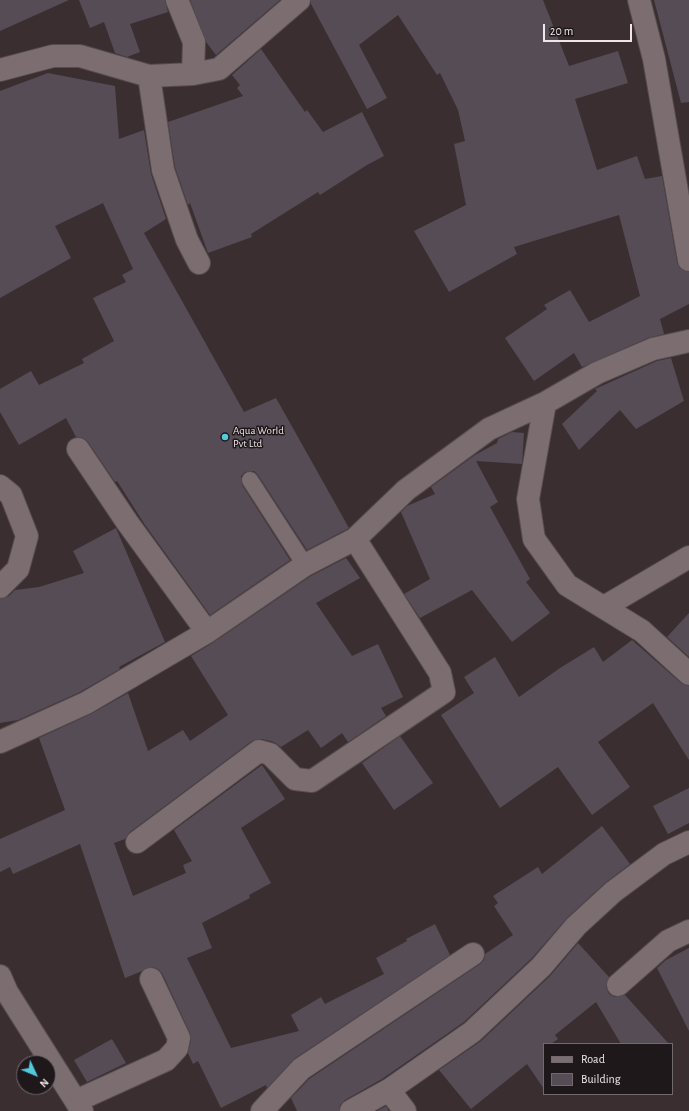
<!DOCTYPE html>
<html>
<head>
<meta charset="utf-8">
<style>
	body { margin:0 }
	#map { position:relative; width:689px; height:1111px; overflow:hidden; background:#3a2e31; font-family:"Alegreya Sans",sans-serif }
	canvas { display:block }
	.legend { position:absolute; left:543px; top:1043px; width:130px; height:52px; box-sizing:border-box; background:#1e181a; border:1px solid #716a6c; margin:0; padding:5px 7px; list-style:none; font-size:12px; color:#eee6e8 }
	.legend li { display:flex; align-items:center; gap:8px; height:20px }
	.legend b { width:20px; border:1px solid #716a6c }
	.north { position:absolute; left:16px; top:1055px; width:40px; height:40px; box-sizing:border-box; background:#1e181a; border:1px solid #716a6c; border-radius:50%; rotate:134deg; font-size:11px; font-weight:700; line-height:16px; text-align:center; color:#eee6e8 }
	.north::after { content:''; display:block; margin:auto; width:14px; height:18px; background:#53cadc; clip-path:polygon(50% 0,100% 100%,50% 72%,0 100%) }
	.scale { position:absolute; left:543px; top:24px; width:89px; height:18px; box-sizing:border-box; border:2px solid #eee6e8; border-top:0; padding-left:5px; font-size:12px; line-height:14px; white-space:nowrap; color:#eee6e8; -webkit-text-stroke:3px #1e181a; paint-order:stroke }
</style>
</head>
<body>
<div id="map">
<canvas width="689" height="1111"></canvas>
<ul class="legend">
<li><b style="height:5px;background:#7b6d70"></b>Road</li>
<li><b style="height:11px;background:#564c55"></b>Building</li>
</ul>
<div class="north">N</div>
<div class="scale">20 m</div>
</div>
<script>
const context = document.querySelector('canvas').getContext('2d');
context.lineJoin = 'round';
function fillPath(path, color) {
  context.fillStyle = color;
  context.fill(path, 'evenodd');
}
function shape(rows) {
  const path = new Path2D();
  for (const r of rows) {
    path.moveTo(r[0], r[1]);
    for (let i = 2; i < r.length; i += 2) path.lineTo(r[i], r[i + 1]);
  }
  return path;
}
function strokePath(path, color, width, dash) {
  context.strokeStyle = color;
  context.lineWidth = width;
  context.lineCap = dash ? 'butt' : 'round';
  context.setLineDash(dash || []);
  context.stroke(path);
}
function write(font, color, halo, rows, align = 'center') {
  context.font = font + ' "Alegreya Sans",sans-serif';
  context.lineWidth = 3;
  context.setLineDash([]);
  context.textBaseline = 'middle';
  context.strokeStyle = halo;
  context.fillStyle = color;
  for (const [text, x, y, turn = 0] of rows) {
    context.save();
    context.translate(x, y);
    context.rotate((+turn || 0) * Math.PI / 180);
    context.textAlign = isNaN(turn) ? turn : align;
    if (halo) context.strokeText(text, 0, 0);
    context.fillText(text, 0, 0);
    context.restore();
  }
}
fillPath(shape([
	[0,0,69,0,0,31],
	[79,0,165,0,168,12,130,24,140,52,127,57,115,53,104,22,90,28],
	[190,0,280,0,216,55,206,42],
	[311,0,543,0,569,66,618,51,628,83,575,99,597,170,637,156,645,179,662,176,677,262,680,268,689,272,689,304,660,319,664,334,648,338,582,367,574,353,534,381,505,338,547,309,544,305,570,290,589,322,640,296,619,215,514,247,517,254,449,292,414,231,466,205,454,144,465,141,458,110,440,73,437,75,398,15,359,45,387,98,367,109,311,4],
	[654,0,689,0,689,102,681,103],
	[261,49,305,112,307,110,323,132,362,112,384,156,367,165,320,195,318,192,251,234,252,237,208,253,190,203,188,205,175,167,168,122,243,96,237,88,240,85,232,75],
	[48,73,115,86,119,139,144,130,151,174,166,219,144,233,244,412,276,398,349,528,307,550,258,475,254,471,245,472,241,476,242,485,290,560,210,615,145,525,117,481,115,482,88,442,83,438,76,437,66,418,19,445,0,412,0,389,31,371,39,385,84,363,82,359,114,341,93,298,126,282,122,275,133,269,103,203,55,226,71,258,0,298,0,91],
	[671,358,684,401,636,429,620,410,579,450,562,424,597,391,595,389,657,361],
	[512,432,524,433,522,464,476,461,498,502,490,507,530,579,526,582,550,613,512,642,472,590,420,618,404,594,430,579,401,512,407,506,435,494,431,487,475,455,497,443,498,439],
	[116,528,165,642,119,667,120,669,80,692,18,720,0,723,0,599,9,596,15,590,39,587,84,573,73,551],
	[346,558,360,578,316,603,352,656,378,644,403,697,381,708,386,716,348,742,342,733,321,748,308,730,281,747,274,742,262,739,252,741,130,832,125,839,114,843,133,896,186,873,183,865,192,861,174,830,262,765,285,799,241,828,271,883,249,895,250,898,202,923,212,948,187,958,231,1048,299,1031,291,1015,321,997,325,1004,384,974,376,958,407,941,406,939,435,924,450,955,294,1059,267,1088,266,1085,221,1108,198,1061,193,1064,188,1053,191,1040,190,1033,162,973,158,969,152,967,125,978,80,844,13,874,10,867,0,872,0,839,65,810,39,738,91,714,128,693,148,751,183,730,190,741,228,715,191,656,214,642,311,576],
	[689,613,689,657,667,637],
	[632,640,681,683,689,686,689,760,653,703,598,742,630,787,592,815,558,767,500,808,441,715,474,693,464,677,495,657,519,697,560,668,594,647,603,662],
	[400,736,433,783,394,810,362,763],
	[689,788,689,823,668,834,653,806],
	[602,826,630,864,605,883,568,917,532,958,464,1022,382,1079,345,1100,340,1105,339,1111,297,1111,291,1098,309,1079,480,964,484,960,485,954,513,935,494,906,498,903,493,896,538,867,542,874],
	[578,943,609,977,606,987,609,994,614,997,625,995,669,1044,621,1044,596,1002,555,1035,558,1039,551,1044,544,1044,544,1089,527,1064,471,1109,439,1070,481,1041,550,976],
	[689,948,689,1031,657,968,666,960],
	[112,1039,126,1063,87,1082,74,1060],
	[386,1106,389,1111,377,1111]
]), '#564c55');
const service = shape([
	[250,480,305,565]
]);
const minor = shape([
	[177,0,194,42,193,74],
	[639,0,654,59,689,260],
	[0,70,53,56,80,56,149,76,193,74,219,69,299,0],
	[149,76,163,170,187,240,199,263],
	[545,403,528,499,534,539,567,585,642,631,689,674],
	[78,449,127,522,207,632],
	[0,486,11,495,27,536,18,569,0,587],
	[604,607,689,557],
	[0,742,86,703,207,632,305,565,355,539,406,490,489,429,545,403,597,373,653,349,689,341],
	[137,842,259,751,270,754,295,779,312,781,444,692,440,673,355,539],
	[618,985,668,941,689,931],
	[389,1090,405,1111],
	[76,1101,166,1060,177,1048,179,1038,151,979],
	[262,1111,301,1069,473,954],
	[351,1111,389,1090,472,1032,541,967,576,926,613,892,664,854,689,842]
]);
const tertiary = shape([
	[0,976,7,992,82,1111]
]);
strokePath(service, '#564c4f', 18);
strokePath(minor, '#564c4f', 24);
strokePath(tertiary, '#564c4f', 24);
strokePath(service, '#7b6d70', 16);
strokePath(minor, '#7b6d70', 22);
strokePath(tertiary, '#7b6d70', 22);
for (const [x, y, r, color] of [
	[225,437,4,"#53cadc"]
]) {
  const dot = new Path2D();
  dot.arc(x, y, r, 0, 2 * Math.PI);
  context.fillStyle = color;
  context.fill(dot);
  strokePath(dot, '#1e181a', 1.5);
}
write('11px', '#eee6e8', '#1e181a', [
	["Aqua World",233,431],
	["Pvt Ltd",233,444]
], 'left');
</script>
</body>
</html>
